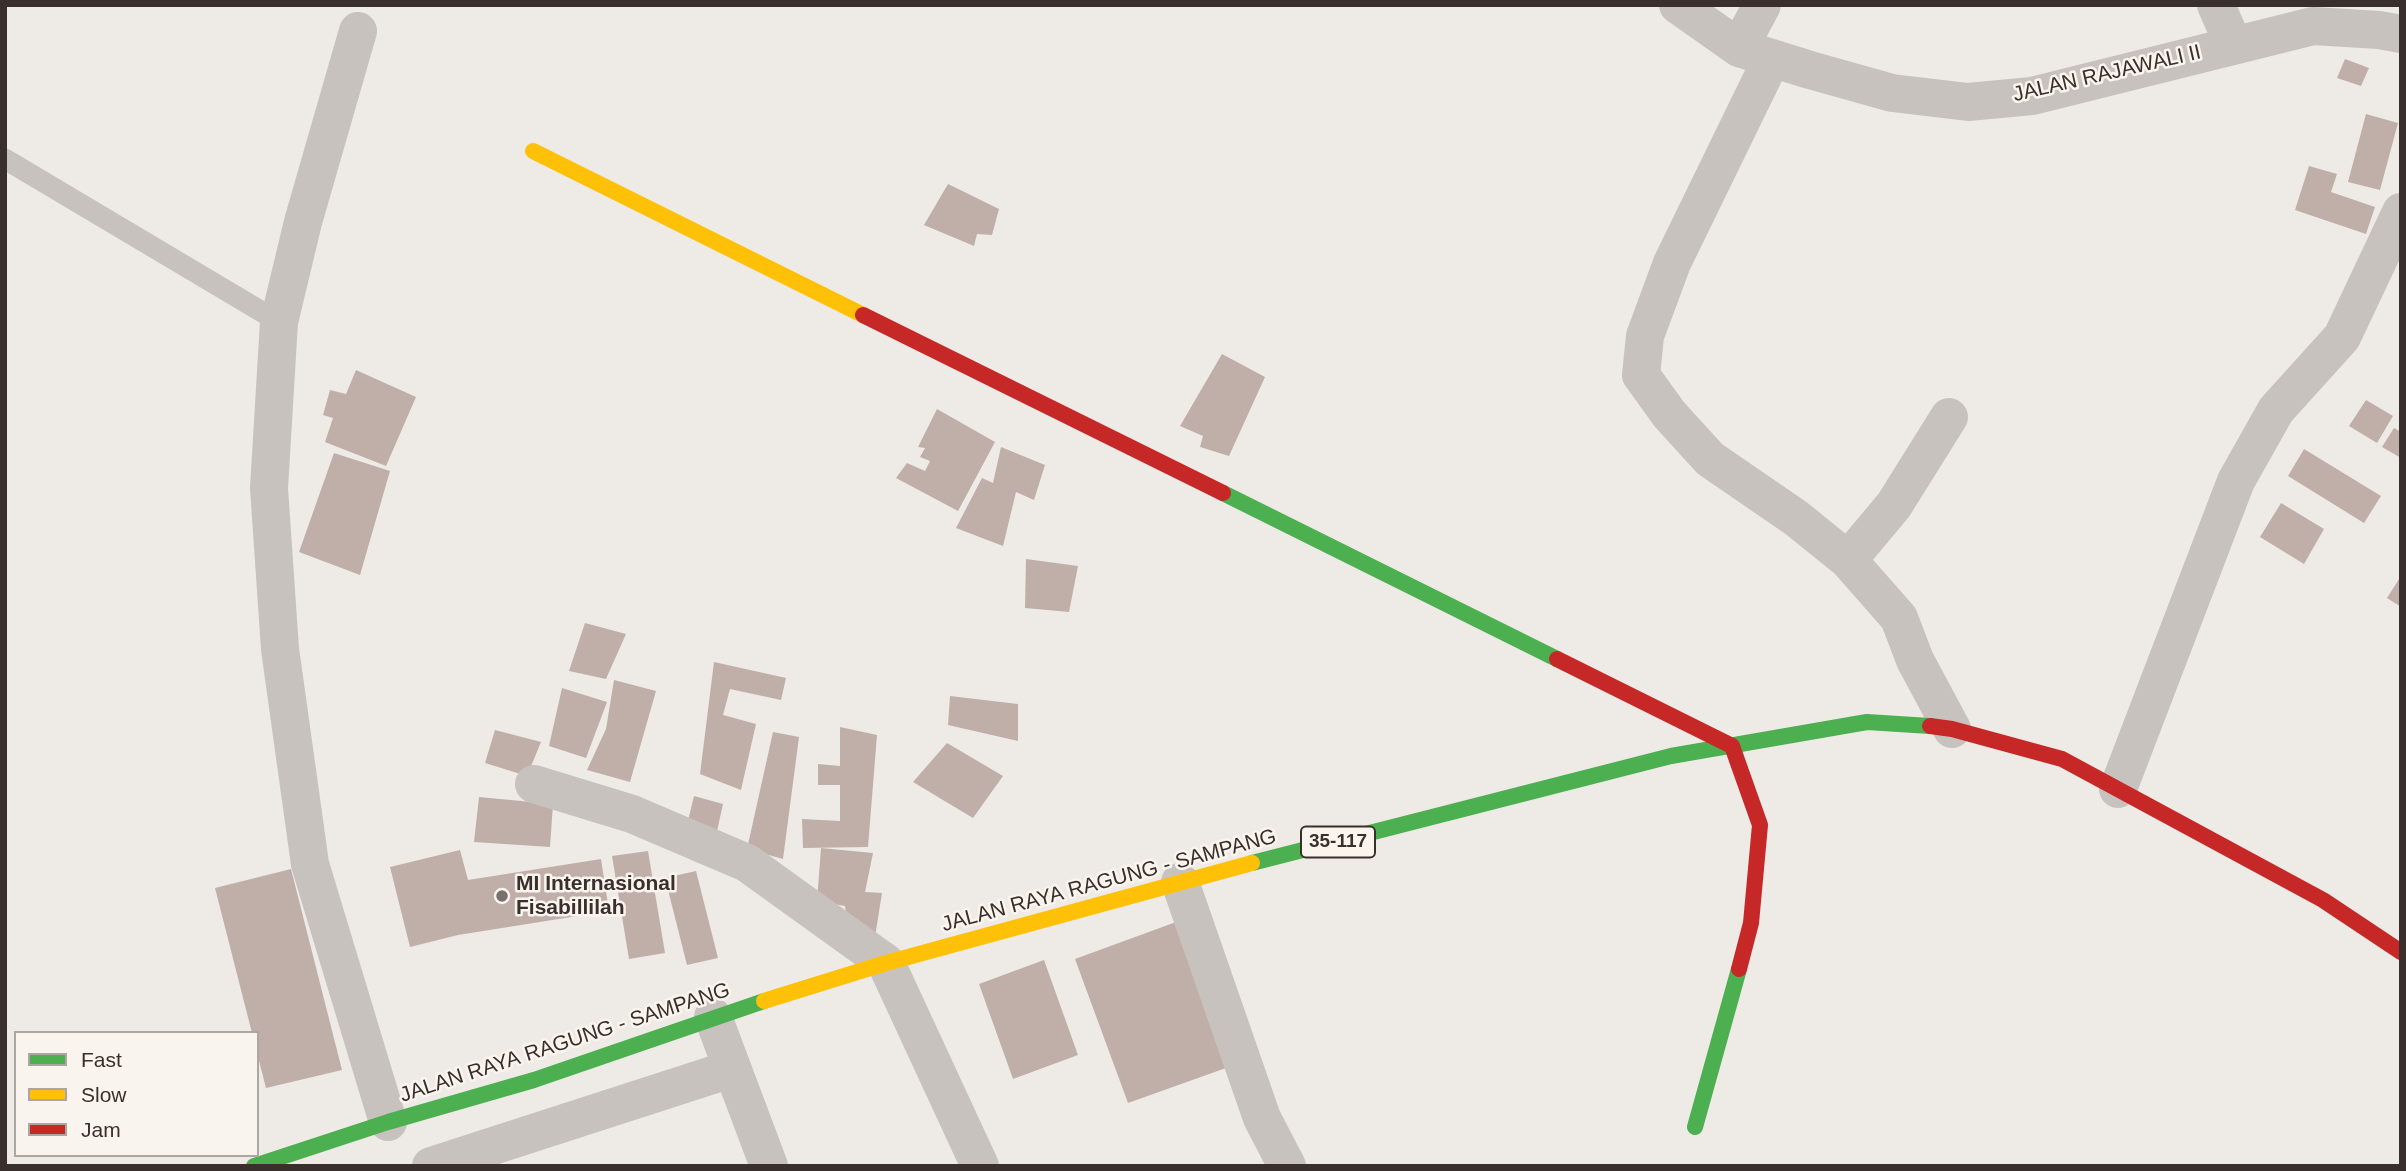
<!DOCTYPE html>
<html>
<head>
<meta charset="utf-8">
<style>
	body { margin:0 }
	#map { position:relative; width:2406px; height:1171px; overflow:hidden; background:#eeeae6; font-family:Helvetica,sans-serif }
	canvas { display:block }
	.frame { position:absolute; inset:0; border:7px solid #392f2c; pointer-events:none }
	.legend { position:absolute; left:14px; top:1031px; width:245px; height:126px; box-sizing:border-box; background:#faf4ef; border:2px solid #ada5a1; margin:0; padding:9px 12px; list-style:none; font-size:21px; color:#392f2c }
	.legend li { display:flex; align-items:center; gap:14px; height:35px }
	.legend b { width:35px; border:2px solid #ada5a1 }
</style>
</head>
<body>
<div id="map">
<canvas width="2406" height="1171"></canvas>
<div class="frame"></div>
<ul class="legend">
<li><b style="height:9px;background:#4caf50"></b>Fast</li>
<li><b style="height:9px;background:#ffc107"></b>Slow</li>
<li><b style="height:9px;background:#c62828"></b>Jam</li>
</ul>
</div>
<script>
const context = document.querySelector('canvas').getContext('2d');
context.lineJoin = 'round';
function fillPath(path, color) {
  context.fillStyle = color;
  context.fill(path, 'evenodd');
}
function shape(rows) {
  const path = new Path2D();
  for (const r of rows) {
    path.moveTo(r[0], r[1]);
    for (let i = 2; i < r.length; i += 2) path.lineTo(r[i], r[i + 1]);
  }
  return path;
}
function strokePath(path, color, width, dash) {
  context.strokeStyle = color;
  context.lineWidth = width;
  context.lineCap = dash ? 'butt' : 'round';
  context.setLineDash(dash || []);
  context.stroke(path);
}
function write(font, color, halo, rows, align = 'center') {
  context.font = font + ' Helvetica,sans-serif';
  context.lineWidth = 5;
  context.setLineDash([]);
  context.textBaseline = 'middle';
  context.strokeStyle = halo;
  context.fillStyle = color;
  for (const [text, x, y, turn = 0] of rows) {
    context.save();
    context.translate(x, y);
    context.rotate((+turn || 0) * Math.PI / 180);
    context.textAlign = isNaN(turn) ? turn : align;
    if (halo) context.strokeText(text, 0, 0);
    context.fillText(text, 0, 0);
    context.restore();
  }
}
fillPath(shape([
	[2345,59,2369,68,2361,86,2337,78],
	[2366,114,2398,123,2380,190,2348,182],
	[2309,166,2337,174,2331,192,2375,207,2366,234,2295,210],
	[948,184,999,209,992,235,977,234,974,246,924,225],
	[1222,354,1265,377,1229,456,1200,447,1203,436,1180,426],
	[356,370,416,397,386,466,325,442,333,418,323,415,330,390,346,394],
	[2366,400,2393,416,2377,443,2349,426],
	[937,409,995,442,958,511,896,478,907,463,925,471,930,461,920,457,925,448,918,447],
	[2394,428,2401,432,2401,458,2382,447],
	[1001,447,1045,465,1034,500,1016,492,1003,546,956,528,982,478,993,483],
	[2304,449,2381,496,2364,523,2288,476],
	[334,453,390,471,360,575,299,552],
	[2281,503,2324,529,2304,564,2260,537],
	[1026,559,1078,566,1069,612,1025,608],
	[2401,576,2401,607,2387,598],
	[585,623,626,634,606,679,569,671],
	[714,662,786,678,781,700,730,689,723,715,756,724,741,790,700,774],
	[614,680,656,691,630,782,587,770,606,729],
	[562,688,607,702,586,758,549,746],
	[950,696,1018,704,1018,741,948,725],
	[840,727,877,735,868,847,803,848,802,819,840,821,840,785,818,785,818,764,840,766],
	[495,730,541,742,527,776,485,763],
	[773,732,799,737,783,859,747,849],
	[947,743,1003,776,973,818,913,782],
	[694,796,723,804,715,840,686,829],
	[479,797,553,804,550,847,474,842],
	[821,848,873,853,865,892,882,893,875,937,848,929,845,906,817,901],
	[460,850,468,880,601,859,609,911,458,935,410,947,390,867],
	[648,851,665,953,629,959,612,856],
	[291,869,342,1070,266,1088,257,1053,257,1033,252,1033,215,888],
	[696,871,718,958,687,965,665,878],
	[1187,918,1240,1063,1128,1103,1075,959],
	[1044,960,1078,1055,1013,1079,979,984]
]), '#c0afa9');
strokePath(shape([
	[5,159,279,322]
]), '#c8c2bf', 21);
strokePath(shape([
	[1678,5,1739,48,1810,70,1892,93,1968,102,2032,96,2313,26,2379,30,2401,34],
	[2216,5,2233,44],
	[358,31,303,222,279,322,269,488,280,649,310,864,388,1122],
	[1739,48,1762,5],
	[1772,58,1672,263,1645,336,1641,375,1669,414,1710,459,1796,518,1848,560,1899,618,1915,660,1952,729],
	[1848,560,1894,505,1949,417],
	[534,784,632,814,747,863,886,963,980,1166],
	[2118,789,2236,481,2276,410,2342,337,2401,212],
	[1180,882,1262,1118,1287,1166],
	[713,1017,769,1166],
	[431,1166,731,1069]
]), '#c8c2bf', 38);
strokePath(shape([
	[1223,493,1557,659],
	[1252,863,1671,756,1867,722,1930,726],
	[1695,1127,1739,969],
	[254,1166,388,1122,534,1080,764,1001]
]), '#4caf50', 16);
strokePath(shape([
	[533,151,863,315],
	[764,1001,886,963,1252,863]
]), '#ffc107', 16);
strokePath(shape([
	[863,315,1223,493],
	[1557,659,1732,746,1760,825,1751,923,1739,969],
	[1930,726,1952,729,2062,759,2323,900,2401,952]
]), '#c62828', 16);
for (const [x, y, r, color] of [
	[502,896,7,"#78706d"]
]) {
  const dot = new Path2D();
  dot.arc(x, y, r, 0, 2 * Math.PI);
  context.fillStyle = color;
  context.fill(dot);
  strokePath(dot, '#faf4ef', 2.5);
}
for (const [x, y, w] of [
	[1338,842,74]
]) {
  const box = new Path2D();
  box.roundRect(x - w / 2, y - 15.5, w, 31, 5);
  context.fillStyle = '#faf4ef';
  context.fill(box);
  strokePath(box, '#392f2c', 2);
}
write('bold 19px', '#392f2c', null, [
	["35-117",1338,842]
]);
write('21px', '#392f2c', '#faf4ef', [
	["JALAN RAJAWALI II",2107,74,-13],
	["JALAN RAYA RAGUNG - SAMPANG",1109,881,-15],
	["JALAN RAYA RAGUNG - SAMPANG",565,1043,-18]
]);
write('bold 21px', '#392f2c', '#faf4ef', [
	["MI Internasional",516,884],
	["Fisabillilah",516,908]
], 'left');
</script>
</body>
</html>
